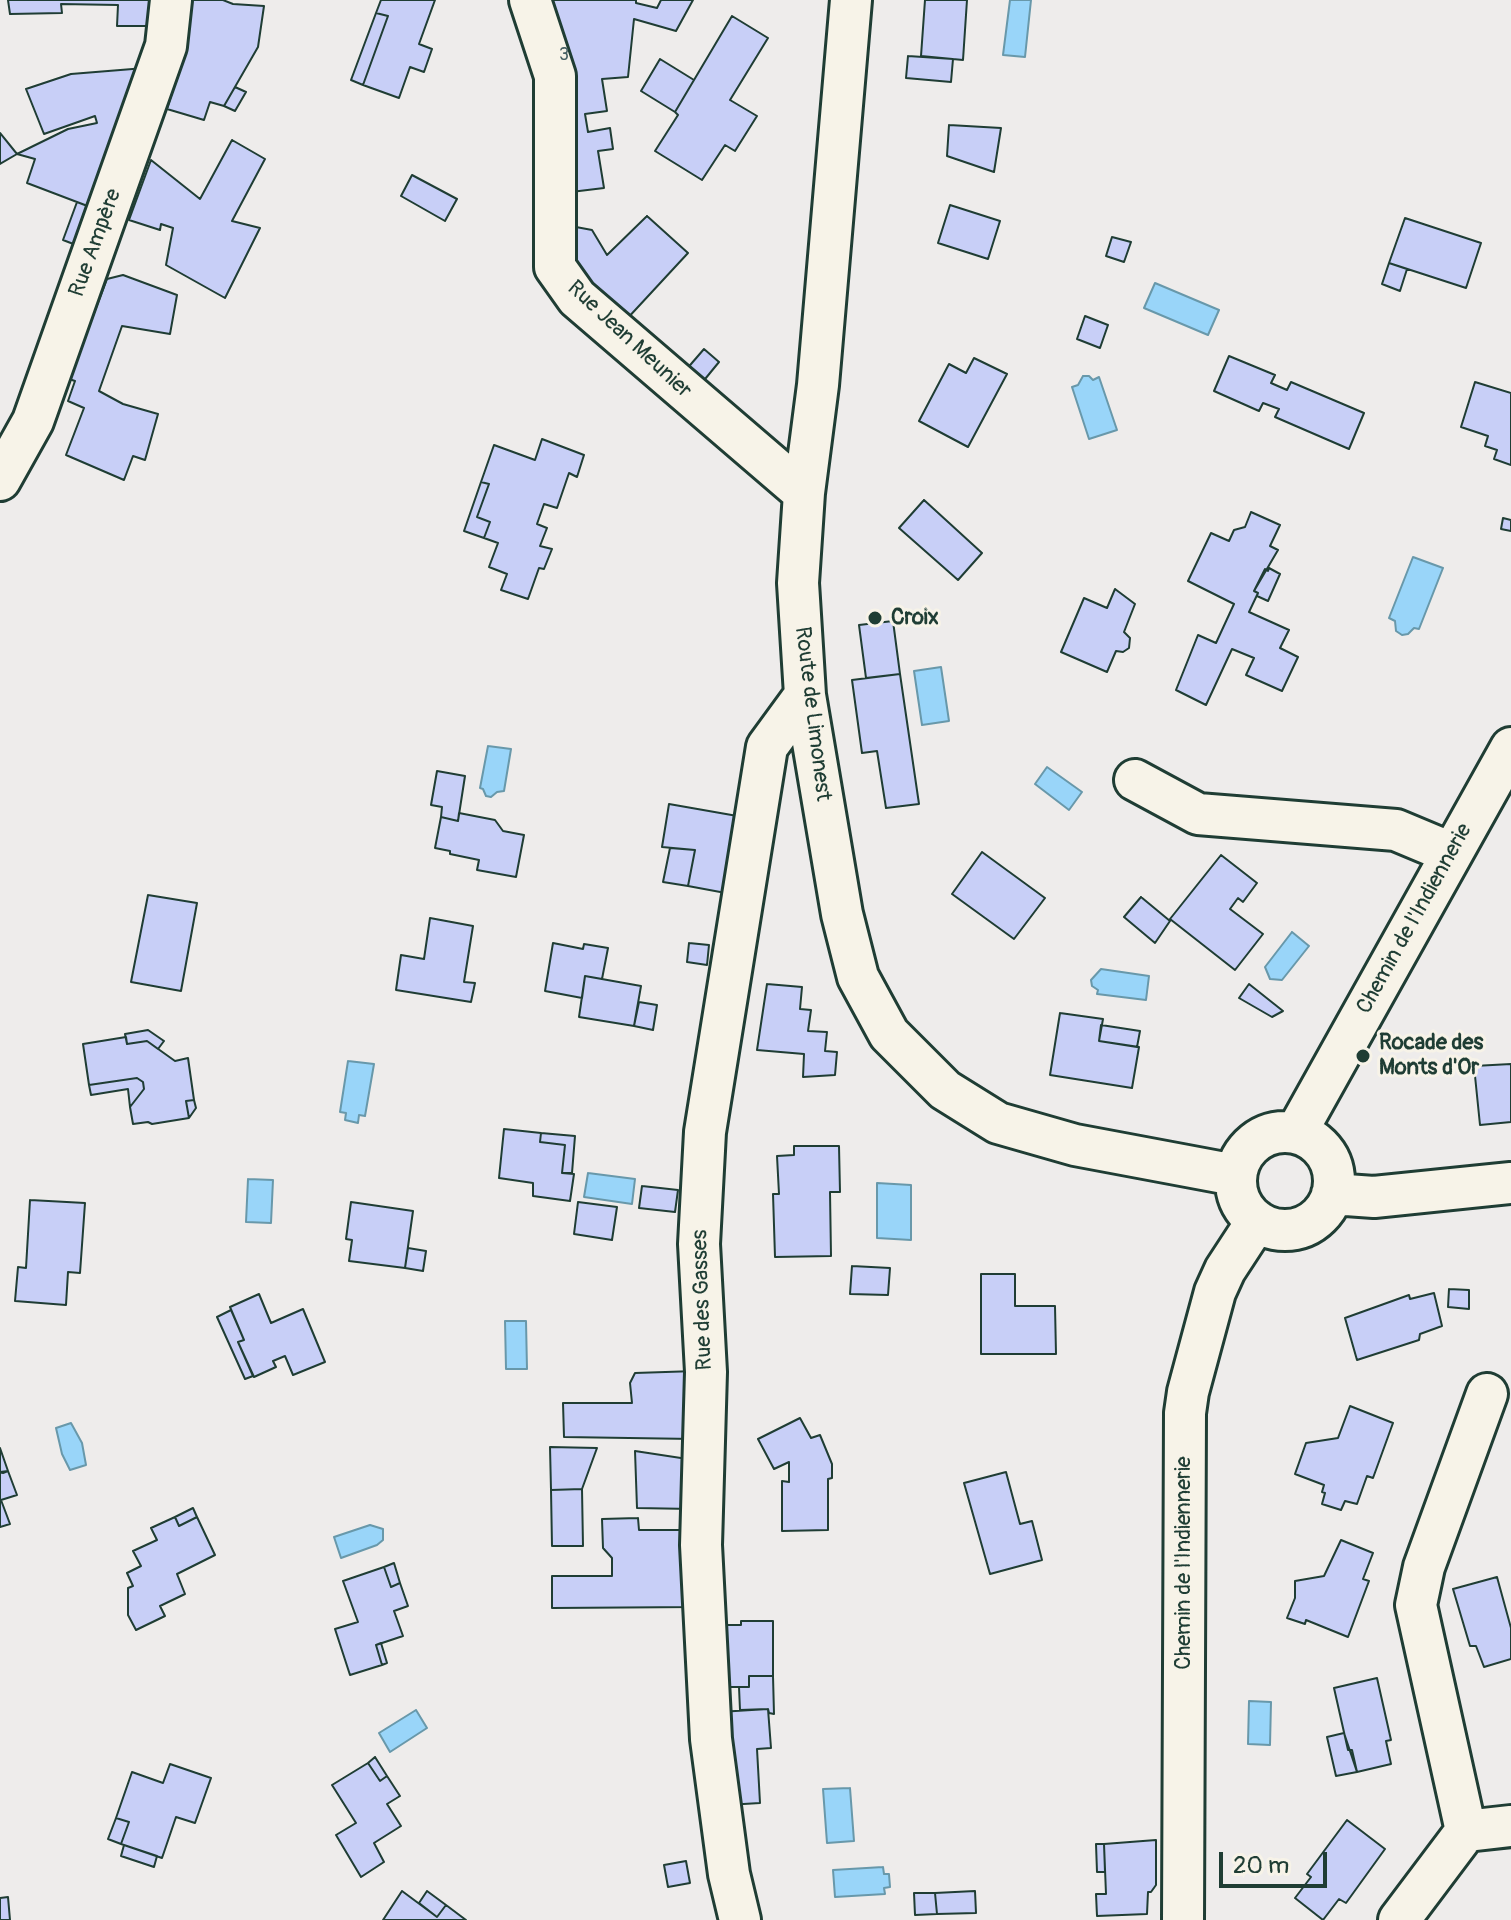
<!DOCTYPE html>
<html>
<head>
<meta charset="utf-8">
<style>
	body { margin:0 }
	#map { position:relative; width:1511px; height:1920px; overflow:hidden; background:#eeeceb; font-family:Pangolin,sans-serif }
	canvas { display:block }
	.scale { position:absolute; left:1219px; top:1852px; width:108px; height:36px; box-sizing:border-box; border:4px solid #1f3d34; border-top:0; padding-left:10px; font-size:24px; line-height:28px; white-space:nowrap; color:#1f3d34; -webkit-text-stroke:6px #f7f3e8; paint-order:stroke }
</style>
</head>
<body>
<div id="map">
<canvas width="1511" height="1920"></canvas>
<div class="scale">20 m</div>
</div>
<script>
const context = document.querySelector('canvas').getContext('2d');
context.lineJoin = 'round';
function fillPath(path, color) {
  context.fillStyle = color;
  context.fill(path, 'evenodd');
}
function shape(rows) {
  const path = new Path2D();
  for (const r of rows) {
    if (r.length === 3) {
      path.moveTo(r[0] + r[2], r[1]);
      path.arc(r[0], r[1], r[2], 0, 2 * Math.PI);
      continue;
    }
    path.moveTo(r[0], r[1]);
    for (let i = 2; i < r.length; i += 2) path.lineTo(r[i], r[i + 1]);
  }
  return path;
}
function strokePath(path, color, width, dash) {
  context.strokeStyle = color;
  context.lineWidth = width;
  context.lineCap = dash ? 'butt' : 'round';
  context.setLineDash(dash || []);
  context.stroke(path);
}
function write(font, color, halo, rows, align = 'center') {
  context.font = font + ' Pangolin,sans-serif';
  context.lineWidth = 6;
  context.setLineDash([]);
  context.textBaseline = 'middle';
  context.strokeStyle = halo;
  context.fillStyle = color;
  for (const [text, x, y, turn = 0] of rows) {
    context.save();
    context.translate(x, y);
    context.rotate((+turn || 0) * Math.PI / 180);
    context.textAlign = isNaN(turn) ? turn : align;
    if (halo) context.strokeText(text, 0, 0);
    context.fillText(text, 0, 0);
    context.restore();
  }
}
const water = shape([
	[1010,0,1031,0,1025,57,1003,55,1010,0],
	[1155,283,1219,310,1208,335,1144,308,1155,283],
	[1083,376,1089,376,1093,380,1099,377,1117,430,1089,439,1072,387,1078,385,1083,376],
	[1413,557,1443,568,1419,629,1414,628,1408,634,1402,635,1396,631,1395,621,1389,618,1413,557],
	[941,667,949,721,922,725,914,671,941,667],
	[488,746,511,749,504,791,497,792,491,797,486,796,483,789,480,788,488,746],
	[1047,767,1082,792,1069,810,1035,784,1047,767],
	[1292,932,1309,946,1282,980,1270,979,1265,967,1292,932],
	[1101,969,1149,976,1146,1000,1097,994,1098,990,1092,986,1091,980,1101,969],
	[348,1061,374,1064,365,1116,359,1115,358,1123,345,1120,346,1113,340,1112,348,1061],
	[588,1173,635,1179,632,1204,584,1197,588,1173],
	[248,1179,273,1180,271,1223,246,1222,248,1179],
	[877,1183,911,1185,911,1240,877,1238,877,1183],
	[526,1321,527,1369,506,1369,505,1321,526,1321],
	[71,1423,82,1443,86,1465,70,1470,62,1454,56,1428,71,1423],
	[370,1525,383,1529,383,1540,377,1545,341,1558,334,1537,370,1525],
	[1249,1701,1271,1702,1270,1745,1248,1744,1249,1701],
	[416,1710,427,1728,390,1752,379,1733,416,1710],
	[850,1788,854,1841,827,1843,823,1789,850,1788],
	[883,1867,884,1874,889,1874,890,1887,884,1888,885,1894,835,1897,833,1870,883,1867]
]);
fillPath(water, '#99d5f9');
strokePath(water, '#6898aa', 2);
const building = shape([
	[8,0,159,0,155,26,117,26,118,5,61,4,62,13,10,14,8,0],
	[192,0,223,0,233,4,264,6,258,47,224,106,210,102,204,120,167,109,178,73,192,0],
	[381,0,435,0,419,44,432,49,424,72,410,67,399,98,363,85,388,16,376,13,381,0],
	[545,0,636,0,636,3,657,8,661,0,693,0,676,31,634,19,628,77,602,79,607,111,585,114,588,132,610,128,613,149,598,151,604,188,571,192,545,0],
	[925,0,967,0,963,60,921,56,925,0],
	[376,13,388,16,363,85,351,80,376,13],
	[732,16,768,38,730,100,757,116,735,151,725,145,702,180,655,151,678,115,675,112,732,16],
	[908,56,953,59,951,82,906,78,908,56],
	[660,59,694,80,675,112,641,91,660,59],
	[145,68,98,210,27,183,35,159,17,154,68,129,97,123,95,116,44,134,26,89,71,74,145,68],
	[235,87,246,92,235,111,224,106,235,87],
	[949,125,1001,128,994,172,947,156,949,125],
	[0,133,17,154,0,164,0,133],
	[232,140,265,159,232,221,260,228,225,298,166,265,173,228,161,224,160,230,129,220,151,160,200,199,232,140],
	[412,175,457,199,445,221,401,196,412,175],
	[77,202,98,210,76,245,63,240,77,202],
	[950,205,1000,221,988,259,938,243,950,205],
	[647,216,688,253,625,321,570,265,571,238,576,227,592,230,607,255,647,216],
	[1405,218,1481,243,1466,288,1389,263,1405,218],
	[1112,237,1131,242,1124,262,1106,256,1112,237],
	[1389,263,1407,269,1400,291,1382,284,1389,263],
	[123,275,177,295,170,334,122,326,99,391,123,404,158,414,145,460,133,456,124,480,66,455,84,408,68,401,75,381,69,379,107,279,123,275],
	[1085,316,1108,325,1100,348,1077,339,1085,316],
	[704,349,719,362,701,384,685,371,704,349],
	[1229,356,1275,375,1271,383,1287,390,1291,382,1364,413,1349,449,1275,417,1279,409,1263,403,1259,411,1214,391,1229,356],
	[974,358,1007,374,968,447,919,421,949,364,966,373,974,358],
	[1475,382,1511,393,1511,465,1494,459,1497,450,1485,446,1488,436,1461,427,1475,382],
	[542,439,584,455,577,477,569,473,557,508,544,504,537,524,547,528,540,546,552,549,544,569,539,568,528,599,501,590,507,574,489,567,498,543,484,538,490,522,477,517,489,484,481,482,494,445,535,460,542,439],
	[481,482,489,484,477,517,490,522,484,538,464,531,481,482],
	[924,500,982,553,958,580,899,528,924,500],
	[1251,512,1280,525,1270,546,1278,550,1254,591,1258,593,1249,612,1289,630,1280,648,1298,657,1282,691,1246,675,1254,658,1232,649,1206,705,1176,690,1198,635,1216,643,1234,604,1188,581,1211,533,1229,541,1234,530,1245,527,1251,512],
	[1503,518,1511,520,1511,531,1501,529,1503,518],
	[1269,568,1280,574,1268,601,1257,596,1258,593,1254,591,1265,569,1268,571,1269,568],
	[1115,589,1135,604,1124,632,1130,638,1129,648,1123,652,1116,651,1107,672,1061,652,1084,598,1107,608,1115,589],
	[893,621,900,674,866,678,859,625,893,621],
	[900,674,919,804,886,808,877,751,862,753,852,680,900,674],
	[437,771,465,776,458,821,441,817,442,807,431,805,437,771],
	[669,804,743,817,731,894,688,886,695,850,662,847,669,804],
	[459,813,495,820,503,831,524,835,516,877,477,870,479,860,450,854,450,851,435,848,441,817,458,821,459,813],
	[670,848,695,850,688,886,663,882,670,848],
	[982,852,1045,898,1014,939,952,894,982,852],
	[1221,855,1257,883,1243,902,1238,898,1230,909,1263,934,1235,970,1170,919,1221,855],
	[148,895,197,903,181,991,131,982,148,895],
	[1141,897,1170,921,1155,943,1124,917,1141,897],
	[430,918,473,926,464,982,475,983,471,1002,396,990,401,955,424,959,430,918],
	[553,943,583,949,584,944,608,948,602,979,585,976,582,998,545,991,553,943],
	[689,943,709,945,707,965,687,962,689,943],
	[585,976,641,986,634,1026,579,1017,585,976],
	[767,984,802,987,800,1009,811,1010,808,1031,827,1032,825,1051,837,1052,835,1075,803,1077,804,1054,757,1050,767,984],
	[1249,984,1283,1011,1272,1017,1239,998,1249,984],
	[639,1002,657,1005,653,1030,634,1026,639,1002],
	[1060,1013,1103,1019,1099,1041,1139,1047,1132,1088,1050,1075,1060,1013],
	[1101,1025,1140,1031,1137,1047,1099,1041,1101,1025],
	[148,1030,164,1041,158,1049,147,1041,127,1044,125,1034,148,1030],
	[126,1037,127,1044,147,1041,175,1061,188,1058,194,1100,186,1101,189,1118,152,1124,148,1122,133,1124,130,1107,144,1089,143,1082,137,1078,89,1085,83,1044,126,1037],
	[1511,1064,1511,1122,1480,1125,1474,1066,1511,1064],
	[137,1078,143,1082,144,1089,130,1107,128,1089,91,1095,89,1085,137,1078],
	[194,1100,196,1108,189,1118,186,1101,194,1100],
	[504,1129,541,1133,540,1142,565,1145,562,1173,574,1174,570,1201,533,1196,533,1183,499,1178,504,1129],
	[541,1133,575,1136,572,1173,562,1173,565,1145,540,1142,541,1133],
	[794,1146,839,1146,840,1192,830,1192,831,1256,775,1257,773,1194,779,1194,777,1156,794,1155,794,1146],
	[642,1186,678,1190,675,1212,639,1208,642,1186],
	[30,1200,85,1203,80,1273,68,1272,66,1305,15,1301,18,1267,26,1268,30,1200],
	[351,1202,413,1211,405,1268,349,1261,352,1240,346,1239,351,1202],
	[578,1202,617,1207,612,1240,574,1234,578,1202],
	[408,1248,426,1251,423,1271,405,1268,408,1248],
	[852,1266,890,1268,888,1295,850,1294,852,1266],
	[981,1274,1015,1274,1015,1306,1055,1306,1056,1354,981,1354,981,1274],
	[1449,1289,1469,1290,1469,1309,1448,1307,1449,1289],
	[1434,1293,1442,1326,1420,1334,1419,1340,1357,1360,1345,1318,1409,1295,1410,1299,1434,1293],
	[259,1294,271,1323,303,1309,325,1362,293,1375,285,1356,273,1361,276,1367,254,1377,238,1342,244,1340,230,1307,259,1294],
	[231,1310,244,1340,238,1342,253,1376,245,1379,217,1317,231,1310],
	[696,1371,694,1439,564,1437,563,1403,632,1403,630,1383,635,1373,696,1371],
	[1350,1406,1393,1423,1373,1478,1367,1476,1357,1504,1345,1501,1341,1510,1322,1504,1325,1493,1322,1492,1324,1485,1295,1474,1306,1443,1338,1438,1350,1406],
	[800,1418,811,1438,820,1435,832,1464,832,1478,828,1479,828,1530,782,1531,782,1481,789,1482,789,1462,774,1469,758,1439,800,1418],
	[550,1447,597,1448,582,1489,551,1490,550,1447],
	[0,1448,8,1471,3,1473,0,1472,0,1448],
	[635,1451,694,1460,692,1509,637,1508,635,1451],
	[8,1471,17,1495,1,1500,10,1524,0,1527,0,1472,8,1471],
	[1006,1472,1020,1524,1032,1521,1042,1560,990,1574,964,1483,1006,1472],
	[582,1489,583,1546,552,1546,551,1490,582,1489],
	[193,1508,197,1517,179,1526,175,1517,193,1508],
	[175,1517,179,1526,197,1517,215,1555,177,1574,185,1594,160,1606,165,1616,136,1630,128,1615,128,1588,133,1586,127,1573,141,1566,133,1551,157,1540,151,1528,175,1517],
	[638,1518,639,1530,691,1530,696,1607,552,1608,552,1576,612,1576,612,1558,603,1548,602,1519,638,1518],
	[1341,1540,1373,1553,1363,1579,1369,1581,1348,1637,1306,1620,1305,1624,1287,1618,1295,1598,1295,1581,1324,1576,1341,1540],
	[394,1563,400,1583,391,1587,384,1567,394,1563],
	[384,1567,391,1587,400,1583,408,1606,394,1611,403,1636,376,1645,382,1665,350,1675,335,1629,358,1622,343,1581,384,1567],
	[1497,1577,1511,1628,1511,1659,1484,1667,1476,1646,1470,1646,1453,1589,1497,1577],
	[741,1621,773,1621,773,1676,749,1676,749,1687,717,1687,712,1625,741,1625,741,1621],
	[381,1643,387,1663,382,1665,376,1645,381,1643],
	[749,1676,773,1676,774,1714,769,1713,768,1709,740,1710,739,1687,749,1687,749,1676],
	[1377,1678,1391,1740,1386,1741,1391,1764,1357,1772,1352,1750,1348,1750,1334,1688,1377,1678],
	[768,1709,771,1748,757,1749,760,1803,727,1805,719,1712,768,1709],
	[1344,1733,1357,1772,1336,1776,1327,1737,1344,1733],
	[375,1757,387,1776,380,1781,368,1763,375,1757],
	[368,1763,380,1781,387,1776,400,1796,387,1804,401,1826,374,1843,384,1862,361,1877,336,1835,356,1823,332,1785,368,1763],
	[170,1764,211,1778,195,1823,176,1817,162,1858,121,1844,129,1822,116,1818,132,1772,163,1783,170,1764],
	[116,1818,129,1822,121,1844,108,1839,116,1818],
	[1347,1820,1385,1849,1346,1903,1339,1899,1323,1920,1295,1898,1311,1877,1307,1874,1347,1820],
	[1156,1840,1156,1885,1151,1892,1148,1892,1147,1914,1097,1916,1096,1894,1106,1894,1104,1844,1156,1840],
	[1096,1844,1104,1844,1105,1872,1097,1872,1096,1844],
	[124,1845,157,1856,154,1867,121,1856,124,1845],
	[686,1861,690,1883,668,1887,664,1865,686,1861],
	[402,1891,437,1917,446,1905,466,1920,383,1920,402,1891],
	[427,1891,446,1905,437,1917,419,1903,427,1891],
	[975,1891,976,1913,937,1914,935,1893,975,1891],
	[914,1893,935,1893,937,1914,915,1915,914,1893],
	[8,1897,10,1920,0,1920,0,1898,8,1897]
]);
fillPath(building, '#c8cff7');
strokePath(building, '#1f3d34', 2);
const minor = shape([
	[530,0,555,76,555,267,577,298,804,493],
	[851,0,818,385,804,493,798,583,805,695,842,914,858,977,889,1034,945,1090,998,1123,1075,1145,1235,1175],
	[0,480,33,421,166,46,171,0],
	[1135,780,1198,814,1396,830,1451,853],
	[1285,1181,49],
	[1296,1133,1511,748],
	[1332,1194,1374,1197,1511,1183],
	[1466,1831,1416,1605,1424,1567,1487,1394],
	[740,1920,729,1874,711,1739,701,1545,706,1372,699,1244,705,1132,767,747,805,695],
	[1183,1920,1185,1413,1188,1392,1215,1292,1225,1270,1257,1221],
	[1399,1920,1466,1831,1511,1826]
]);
strokePath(minor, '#1f3d34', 46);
strokePath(minor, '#f7f3e8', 40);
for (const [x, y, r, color] of [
	[875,618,8,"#1f3d34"],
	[1363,1056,8,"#1f3d34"]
]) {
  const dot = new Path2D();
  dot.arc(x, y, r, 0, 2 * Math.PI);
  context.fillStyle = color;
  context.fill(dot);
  strokePath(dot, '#f7f3e8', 3);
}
write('18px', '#496265', null, [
	["3",564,55]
]);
write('22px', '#1f3d34', '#f7f3e8', [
	["Rue Ampère",96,243,-70],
	["Rue Jean Meunier",629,340,43],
	["Route de Limonest",812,714,83],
	["Chemin de l'Indiennerie",1415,919,-61],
	["Rue des Gasses",703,1300,-92],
	["Chemin de l'Indiennerie",1184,1563,-90]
]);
write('bold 22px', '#1f3d34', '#f7f3e8', [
	["Croix",891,618],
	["Rocade des",1379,1043],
	["Monts d'Or",1379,1068]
], 'left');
</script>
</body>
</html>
